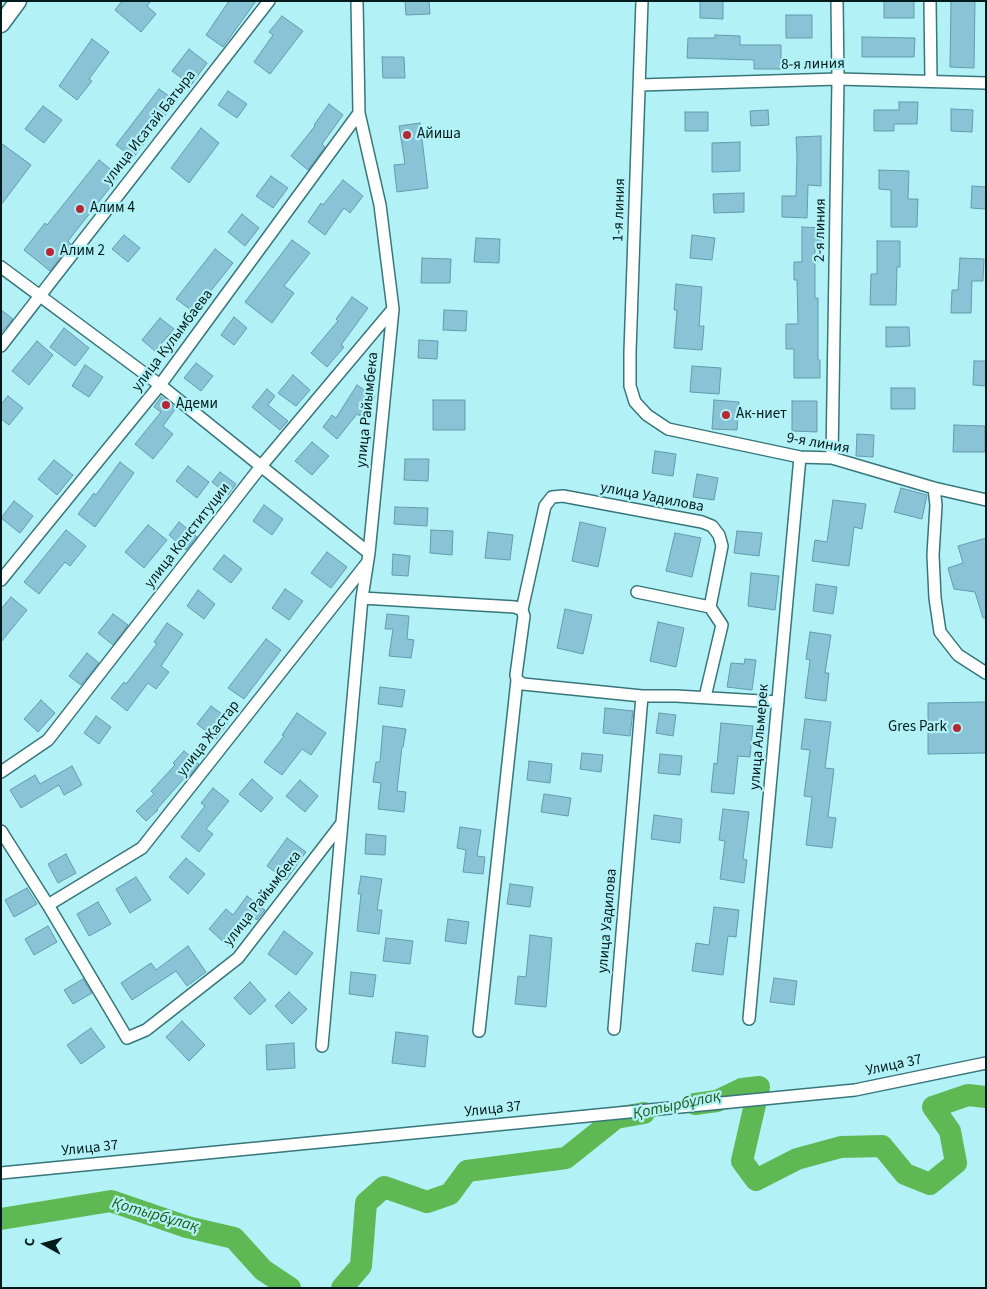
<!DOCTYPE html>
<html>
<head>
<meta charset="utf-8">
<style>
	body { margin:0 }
	#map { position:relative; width:987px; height:1289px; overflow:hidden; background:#b2f2f6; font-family:"Source Sans 3",sans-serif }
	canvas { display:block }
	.frame { position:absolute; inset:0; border:2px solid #011a1c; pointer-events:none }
	.north { position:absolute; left:20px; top:1219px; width:50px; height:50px; -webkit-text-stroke:4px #b2f2f6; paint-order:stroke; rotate:277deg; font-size:14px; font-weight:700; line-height:20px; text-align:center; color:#011a1c }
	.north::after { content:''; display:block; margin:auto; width:18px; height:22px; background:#011a1c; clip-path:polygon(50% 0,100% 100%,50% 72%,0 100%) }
</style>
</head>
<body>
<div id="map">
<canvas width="987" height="1289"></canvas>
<div class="frame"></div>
<div class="north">С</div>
</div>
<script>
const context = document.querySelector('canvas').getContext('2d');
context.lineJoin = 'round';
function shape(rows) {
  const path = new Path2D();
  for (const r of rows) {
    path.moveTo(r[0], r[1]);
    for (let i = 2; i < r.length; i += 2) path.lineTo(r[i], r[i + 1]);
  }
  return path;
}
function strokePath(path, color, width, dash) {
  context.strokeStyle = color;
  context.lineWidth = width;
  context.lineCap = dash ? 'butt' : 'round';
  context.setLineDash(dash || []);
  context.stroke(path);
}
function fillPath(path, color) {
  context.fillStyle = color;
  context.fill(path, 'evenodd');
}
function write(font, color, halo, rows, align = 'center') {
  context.font = font + ' "Source Sans 3",sans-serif';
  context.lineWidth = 4.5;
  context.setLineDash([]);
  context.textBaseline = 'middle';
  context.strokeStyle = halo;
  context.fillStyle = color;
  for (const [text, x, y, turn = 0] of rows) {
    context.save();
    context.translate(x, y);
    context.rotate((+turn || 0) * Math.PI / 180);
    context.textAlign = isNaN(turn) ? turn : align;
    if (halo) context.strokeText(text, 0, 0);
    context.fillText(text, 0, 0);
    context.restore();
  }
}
strokePath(shape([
	[695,1104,717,1101,742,1089,759,1087,742,1161,756,1180,797,1159,841,1147,882,1146,905,1174,930,1184,956,1163,950,1131,933,1107,968,1095,986,1097],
	[1,1219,111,1201,187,1227,234,1238,263,1270,290,1288],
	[342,1288,361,1266,366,1203,384,1187,427,1202,450,1194,467,1171,566,1158,616,1118,644,1113]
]), '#5eb954', 22);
const building = shape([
	[122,1,151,1,147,6,156,14,141,32,115,10,122,1],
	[229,1,256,1,223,47,206,35,229,1],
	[405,1,429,1,430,14,406,15,405,1],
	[700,1,723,1,723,19,700,18,700,1],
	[884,1,914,1,914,18,884,18,884,1],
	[951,1,975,1,974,68,950,67,951,1],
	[786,15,812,15,812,38,786,38,786,15],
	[282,16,303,31,270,74,254,62,273,35,269,32,282,16],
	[715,35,740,36,740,45,781,45,781,69,754,69,754,60,687,58,688,38,715,38,715,35],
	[862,37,915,38,914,57,862,57,862,37],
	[92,39,109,52,89,79,92,81,77,100,59,86,92,39],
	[189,49,207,63,191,85,172,71,189,49],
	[382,57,404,57,405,78,383,78,382,57],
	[159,89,176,101,133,158,116,145,159,89],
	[228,91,247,104,237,118,218,105,228,91],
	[899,102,918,102,917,124,894,124,894,131,874,131,874,110,899,110,899,102],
	[329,104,343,115,322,144,325,147,308,170,291,156,315,126,314,125,329,104],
	[43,106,62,120,44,143,25,129,43,106],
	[951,109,973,110,972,132,951,131,951,109],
	[768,110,769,125,751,126,750,111,768,110],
	[685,112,708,112,708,131,685,131,685,112],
	[420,123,428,188,397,192,394,165,405,164,399,126,420,123],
	[201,128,219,143,189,183,171,168,201,128],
	[821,136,821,186,808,185,807,218,782,217,782,196,796,196,797,157,796,137,821,136],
	[740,142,740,171,712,172,712,143,740,142],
	[1,143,31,165,1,205,1,143],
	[99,160,119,176,68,241,71,244,50,271,24,250,45,223,47,225,99,160],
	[879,170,909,171,908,199,918,199,917,227,891,227,891,190,879,189,879,170],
	[271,176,288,188,273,208,256,196,271,176],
	[343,180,363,196,350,213,344,208,325,235,308,222,321,203,323,205,343,180],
	[972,186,986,187,986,209,971,208,972,186],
	[744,193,744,212,714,213,713,194,744,193],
	[242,214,259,228,245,246,228,232,242,214],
	[802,227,824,228,824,245,815,245,815,298,818,298,818,360,820,360,820,378,794,378,794,349,786,349,786,324,798,324,797,280,794,280,794,262,802,262,802,227],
	[124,235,140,248,128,262,112,249,124,235],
	[692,235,715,238,712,260,690,258,692,235],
	[476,238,500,239,499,263,474,262,476,238],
	[292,240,310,253,284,286,294,293,272,323,245,302,292,240],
	[877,241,900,241,900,267,897,267,896,305,870,305,871,274,877,274,877,241],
	[215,249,233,263,194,312,176,299,215,249],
	[422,258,451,259,450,283,421,283,422,258],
	[960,258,984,259,983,281,972,281,971,313,951,313,952,290,958,290,960,258],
	[676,284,702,287,699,326,704,326,702,350,674,348,677,310,674,310,676,284],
	[352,297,368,308,341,345,344,347,327,367,311,353,338,321,336,319,352,297],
	[1,310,13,319,1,333,1,310],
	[444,310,467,311,466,331,443,330,444,310],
	[234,317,247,328,234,345,221,335,234,317],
	[160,318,174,329,155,351,142,340,160,318],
	[886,327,909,327,910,346,886,347,886,327],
	[64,328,89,348,75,366,50,347,64,328],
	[419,340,438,341,437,359,418,358,419,340],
	[37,341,53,355,29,385,12,371,37,341],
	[974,361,986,361,986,386,973,385,974,361],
	[196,363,213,376,201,391,184,378,196,363],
	[85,365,103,377,89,397,72,386,85,365],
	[692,366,721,368,719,394,690,392,692,366],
	[293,375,310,390,296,406,278,393,293,375],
	[357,385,375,397,362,417,357,414,337,439,323,427,332,415,336,418,357,385],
	[891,388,915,388,915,409,891,409,891,388],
	[267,389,275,396,268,405,288,421,280,430,252,407,267,389],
	[8,396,23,408,9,425,1,419,1,404,8,396],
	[161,397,176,408,163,426,173,434,153,459,135,444,161,412,154,407,161,397],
	[433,400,465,400,465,430,433,430,433,400],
	[714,400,739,402,737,430,712,429,714,400],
	[792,401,817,401,817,432,792,431,792,401],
	[954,425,985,426,985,452,953,452,954,425],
	[857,434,874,435,873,457,856,456,857,434],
	[312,442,329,456,312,475,295,461,312,442],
	[655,451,676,454,673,476,652,473,655,451],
	[405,459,429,459,428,481,404,480,405,459],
	[54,460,73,475,57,495,38,479,54,460],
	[120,462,134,473,95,527,78,514,94,493,96,495,120,462],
	[188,466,209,482,197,498,176,481,188,466],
	[220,472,236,484,228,495,212,482,220,472],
	[697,474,718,478,714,500,693,497,697,474],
	[901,488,927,495,922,519,894,512,901,488],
	[833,500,866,504,862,529,854,527,849,566,812,561,815,540,827,542,833,500],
	[14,501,33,516,20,533,1,518,14,501],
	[264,505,283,519,272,535,253,521,264,505],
	[395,507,428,508,427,526,394,524,395,507],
	[179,522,197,537,186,550,169,535,179,522],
	[580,522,606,528,598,567,572,561,580,522],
	[148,525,167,540,144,568,125,552,148,525],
	[66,530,86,546,70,566,65,562,39,594,24,582,66,530],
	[431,530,453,531,452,555,430,553,431,530],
	[737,531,762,533,759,556,734,553,737,531],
	[488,532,513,535,510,560,485,558,488,532],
	[675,533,701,538,692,577,666,571,675,533],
	[986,538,986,618,983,618,975,592,954,589,948,568,963,563,958,546,986,538],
	[327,552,347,567,331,588,311,573,327,552],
	[393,554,410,556,408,576,392,575,393,554],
	[224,555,242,569,231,583,213,569,224,555],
	[751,573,779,576,775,610,748,606,751,573],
	[816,584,837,587,833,614,813,611,816,584],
	[285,589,303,601,289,620,272,608,285,589],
	[198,590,215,604,204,619,187,606,198,590],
	[11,597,27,610,1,642,1,609,11,597],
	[565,609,592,615,583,654,557,648,565,609],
	[113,614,128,625,113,645,98,633,113,614],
	[387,614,409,616,407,639,414,640,411,658,389,656,393,629,385,629,387,614],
	[658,622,684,628,676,667,650,661,658,622],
	[167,623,183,634,161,666,169,672,156,689,148,683,127,711,111,698,124,682,126,684,157,644,154,642,167,623],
	[810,632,831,635,825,673,829,673,826,701,805,698,810,660,806,659,810,632],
	[266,639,281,650,244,699,228,688,266,639],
	[87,653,99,663,81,685,69,676,87,653],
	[745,659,756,660,752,690,727,687,731,663,744,664,745,659],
	[380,687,405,690,402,707,378,704,380,687],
	[41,700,55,713,38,732,24,719,41,700],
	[986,702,986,753,928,754,928,703,986,702],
	[211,706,230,720,216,739,197,724,211,706],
	[605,708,633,711,630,736,603,733,605,708],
	[297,713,326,733,311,755,302,749,282,775,264,762,284,736,282,735,297,713],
	[659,713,676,715,673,736,656,733,659,713],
	[96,716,111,727,99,744,84,733,96,716],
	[805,719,831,722,825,768,834,769,828,817,836,818,832,848,806,845,812,797,804,796,810,750,801,749,805,719],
	[721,723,753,726,750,757,738,756,734,794,711,792,714,763,717,764,721,723],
	[383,726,406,729,403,747,402,747,397,791,406,792,404,812,378,809,381,783,373,782,376,762,380,762,383,726],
	[184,751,199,764,189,777,187,775,157,809,158,810,146,821,136,811,154,794,151,791,175,765,173,763,184,751],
	[582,753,603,755,601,772,580,769,582,753],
	[660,754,682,756,680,775,658,773,660,754],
	[529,761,552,764,550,783,527,780,529,761],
	[72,766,82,785,64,795,59,785,21,808,10,790,35,775,40,784,72,766],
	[252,779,273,798,261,812,239,794,252,779],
	[300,780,318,796,305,812,286,796,300,780],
	[213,788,229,801,206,829,213,834,199,852,181,837,205,806,201,803,213,788],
	[544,794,571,798,568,816,541,812,544,794],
	[723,809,749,812,743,859,747,860,744,883,720,879,725,841,719,840,723,809],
	[654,815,682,819,680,843,651,839,654,815],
	[460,827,481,830,477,856,485,857,483,874,463,872,466,850,457,848,460,827],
	[366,834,386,836,385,855,365,854,366,834],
	[287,838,306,852,286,880,267,866,287,838],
	[66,854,76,873,58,883,48,864,66,854],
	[186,858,205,874,188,894,169,877,186,858],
	[361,876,382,879,377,910,382,910,379,934,357,931,361,894,358,894,361,876],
	[136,877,151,900,130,913,116,889,136,877],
	[510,884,533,887,530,907,507,904,510,884],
	[27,888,37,904,14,917,5,900,27,888],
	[247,896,265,910,257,920,253,917,228,946,209,929,226,909,233,915,247,896],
	[98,902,111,924,89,936,77,914,98,902],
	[714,907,739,910,736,937,728,936,723,975,692,971,696,943,709,945,714,907],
	[448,919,469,922,466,944,445,941,448,919],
	[48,926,57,942,34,955,25,939,48,926],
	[284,931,313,953,296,975,268,954,284,931],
	[530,935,552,938,546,1007,515,1004,518,976,526,977,530,935],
	[386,938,413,941,410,964,383,961,386,938],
	[188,946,206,972,187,986,176,971,132,1000,121,983,151,963,156,970,188,946],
	[351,972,376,975,373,997,349,994,351,972],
	[774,978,797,981,794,1005,770,1002,774,978],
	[83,979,92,993,73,1004,64,990,83,979],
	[250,982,266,1000,250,1015,234,998,250,982],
	[289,992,307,1009,292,1024,275,1006,289,992],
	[182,1021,205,1045,189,1061,166,1037,182,1021],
	[91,1028,105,1047,81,1064,67,1045,91,1028],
	[396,1032,428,1036,425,1067,392,1063,396,1032],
	[294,1043,295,1068,267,1070,266,1045,294,1043]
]);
fillPath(building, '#8ac2d6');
strokePath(building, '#649bae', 1);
const minor = shape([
	[642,1,630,352,630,386,635,402,647,415,668,429,800,457,832,458,934,488,986,500],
	[930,1,931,81],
	[640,85,838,79,986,83],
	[1,267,160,385,369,553],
	[1,346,269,1],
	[832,458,838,79,837,1],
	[934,488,936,505,933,555,935,598,940,632,958,655,986,673],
	[1,580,160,385,359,113],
	[637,592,710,607],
	[362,598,515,607,522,610,524,616,516,675,517,680,523,684,642,696,676,696,778,702],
	[522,610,545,506,552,497,563,496,702,522,712,526,719,535,722,546,710,607,722,625,705,697],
	[1,772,48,740,262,465,393,309],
	[1,831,48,905,127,1038,146,1030,238,958,342,823],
	[48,905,142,848,367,563],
	[749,1019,800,457],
	[614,1029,642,696],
	[479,1031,517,680],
	[322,1046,362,598,369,553,393,309,380,205,359,113,357,1],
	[1,1173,855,1090,986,1063]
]);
const secondary = shape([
	[1,24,18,1]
]);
strokePath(minor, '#37767a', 14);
strokePath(secondary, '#37767a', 19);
strokePath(minor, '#fff', 11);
strokePath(secondary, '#fff', 16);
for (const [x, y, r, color] of [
	[407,135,5,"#b82735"],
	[80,209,5,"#b82735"],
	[50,252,5,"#b82735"],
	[166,405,5,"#b82735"],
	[726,415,5,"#b82735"],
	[957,728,5,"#b82735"]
]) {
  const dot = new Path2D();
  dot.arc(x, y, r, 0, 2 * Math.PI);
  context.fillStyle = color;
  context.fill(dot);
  strokePath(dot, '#b2f2f6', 2);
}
write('15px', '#011a1c', '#b2f2f6', [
	["8-я линия",813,65,-1],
	["улица Исатай Батыра",150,128,-52],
	["1-я линия",620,210,-88],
	["2-я линия",821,230,-89],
	["улица Кулымбаева",173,341,-53],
	["улица Райымбека",368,410,-84],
	["9-я линия",818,444,10],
	["улица Уадилова",652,498,11],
	["улица Конституции",188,536,-52],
	["улица Альмерек",760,737,-85],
	["улица Жастар",209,739,-52],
	["улица Райымбека",263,899,-52],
	["улица Уадилова",608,921,-85],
	["Улица 37",894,1066,-12],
	["Улица 37",493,1110,-6],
	["Улица 37",90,1149,-6]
]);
write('15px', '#011a1c', '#b2f2f6', [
	["Айиша",417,135],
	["Алим 4",90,209],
	["Алим 2",60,252],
	["Адеми",176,405],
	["Ак-ниет",736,415],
	["Gres Park",947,728,"right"]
], 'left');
write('italic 16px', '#205c1a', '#b2f2f6', [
	["Қотырбұлақ",677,1106,-12],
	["Қотырбұлақ",155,1216,16]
]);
</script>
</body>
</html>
